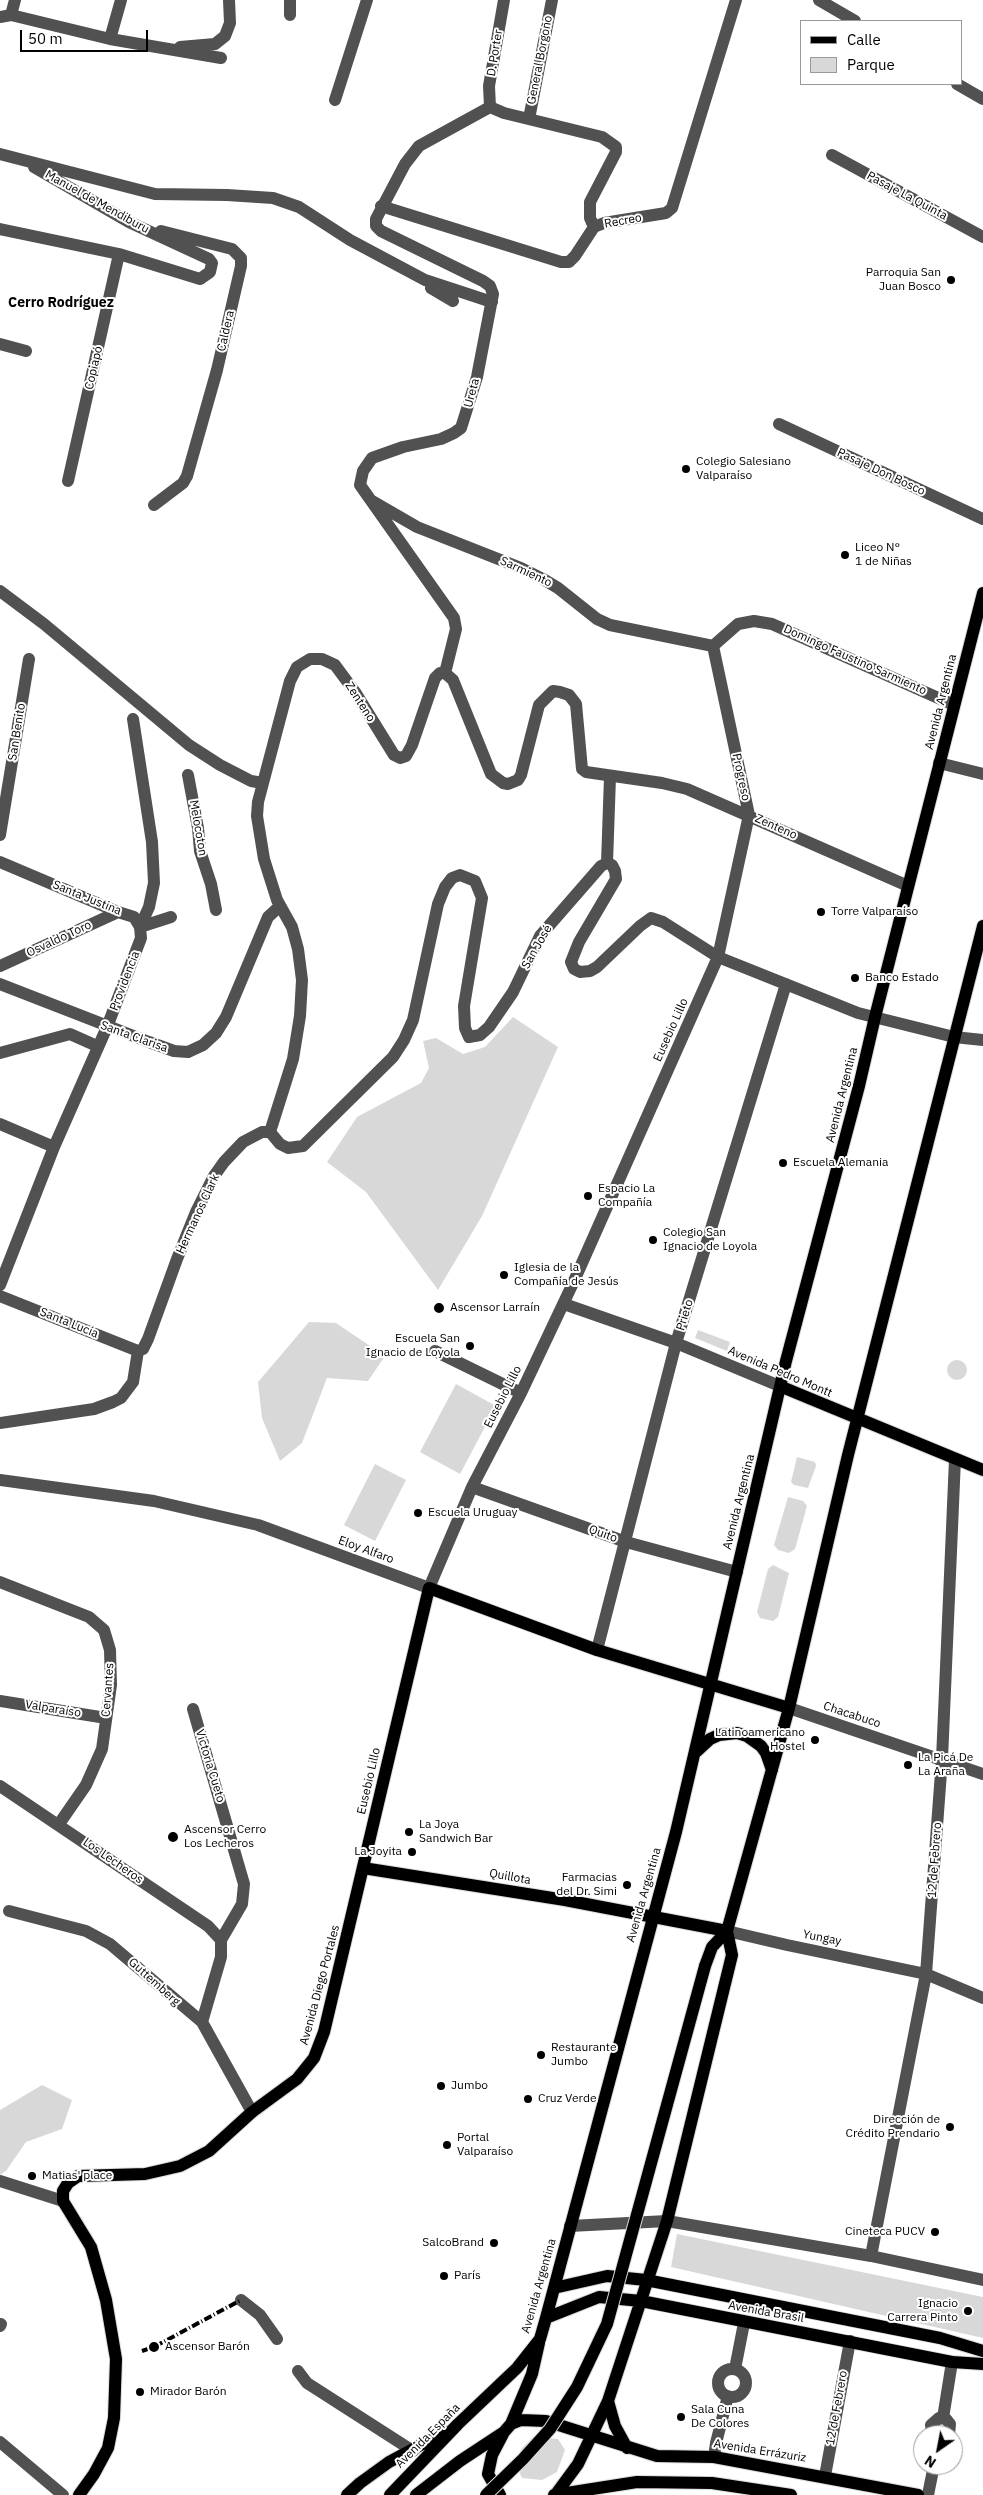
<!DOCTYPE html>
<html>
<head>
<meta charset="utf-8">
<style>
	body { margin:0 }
	#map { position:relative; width:983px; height:2495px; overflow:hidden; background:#fff; font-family:"IBM Plex Sans",sans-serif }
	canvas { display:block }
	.legend { position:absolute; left:800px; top:20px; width:162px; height:65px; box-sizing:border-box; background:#fff; border:1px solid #999; margin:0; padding:6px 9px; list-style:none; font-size:15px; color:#000 }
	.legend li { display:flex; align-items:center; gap:10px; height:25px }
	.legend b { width:25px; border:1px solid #999 }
	.north { position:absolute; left:913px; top:2425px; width:50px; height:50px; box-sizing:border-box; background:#fff; border:1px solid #999; border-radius:50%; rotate:213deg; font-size:14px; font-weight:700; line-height:20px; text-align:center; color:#000 }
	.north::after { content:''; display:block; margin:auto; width:18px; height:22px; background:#000; clip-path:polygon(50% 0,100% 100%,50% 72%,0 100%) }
	.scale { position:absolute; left:20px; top:30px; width:128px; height:22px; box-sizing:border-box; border:2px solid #000; border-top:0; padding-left:6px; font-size:15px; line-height:18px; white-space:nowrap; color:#000; -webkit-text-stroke:4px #fff; paint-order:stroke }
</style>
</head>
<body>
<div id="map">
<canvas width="983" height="2495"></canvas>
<ul class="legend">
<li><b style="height:6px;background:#000"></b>Calle</li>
<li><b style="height:14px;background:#d8d8d8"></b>Parque</li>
</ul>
<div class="north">N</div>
<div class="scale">50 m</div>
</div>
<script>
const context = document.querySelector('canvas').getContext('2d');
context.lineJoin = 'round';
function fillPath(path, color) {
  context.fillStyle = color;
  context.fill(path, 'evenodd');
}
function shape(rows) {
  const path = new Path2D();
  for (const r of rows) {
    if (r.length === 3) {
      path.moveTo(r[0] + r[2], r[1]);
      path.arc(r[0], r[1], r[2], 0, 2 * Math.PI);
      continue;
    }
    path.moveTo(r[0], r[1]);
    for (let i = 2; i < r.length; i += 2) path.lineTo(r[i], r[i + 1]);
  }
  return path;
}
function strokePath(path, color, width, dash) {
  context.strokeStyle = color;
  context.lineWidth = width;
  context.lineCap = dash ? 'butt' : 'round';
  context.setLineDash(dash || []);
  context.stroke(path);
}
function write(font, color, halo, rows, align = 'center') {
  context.font = font + ' "IBM Plex Sans",sans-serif';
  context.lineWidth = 4;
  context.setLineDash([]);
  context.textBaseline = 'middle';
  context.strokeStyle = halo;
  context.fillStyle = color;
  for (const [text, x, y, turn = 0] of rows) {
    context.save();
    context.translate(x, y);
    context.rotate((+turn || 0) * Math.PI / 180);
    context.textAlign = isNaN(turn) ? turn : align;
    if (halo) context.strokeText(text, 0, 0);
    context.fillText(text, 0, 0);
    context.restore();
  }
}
fillPath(shape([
	[513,1017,558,1047,482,1216,438,1290,366,1192,327,1162,357,1117,421,1083,429,1068,423,1041,436,1038,463,1054,485,1047],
	[309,1322,336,1323,385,1356,368,1381,327,1378,302,1443,280,1461,262,1418,258,1382],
	[698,1330,730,1342,727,1351,695,1338],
	[957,1370,10],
	[456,1384,496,1406,460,1474,420,1452],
	[797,1457,815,1462,816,1466,808,1488,794,1485,791,1482],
	[375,1464,406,1480,375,1541,344,1525],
	[788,1497,803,1501,807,1506,795,1549,789,1553,778,1550,774,1545],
	[773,1565,789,1573,778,1617,773,1621,760,1618,757,1612,768,1569],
	[42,2085,72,2100,62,2129,26,2142,6,2171,0,2175,0,2110],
	[677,2234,983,2297,983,2338,671,2267],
	[533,2437,558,2439,565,2450,557,2472,542,2480,522,2478,518,2469,521,2449]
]), '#d8d8d8');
const major = shape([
	[782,1387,983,1470],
	[697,1751,710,1739,719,1735,737,1733,747,1736,761,1746,766,1753,772,1770],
	[363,1868,565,1900,727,1931],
	[705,1966,712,1947,727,1931],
	[554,2288,607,2276,646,2280,940,2338,983,2351],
	[546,2318,599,2297,641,2301,952,2362,983,2364],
	[608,2401,615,2426,627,2448],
	[511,2424,521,2420,546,2421,657,2456,714,2457,918,2495],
	[556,2494,578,2464,608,2401,667,2221,732,1955,727,1931,789,1708,848,1455,983,926],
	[79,2495,94,2474,108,2448,114,2418,116,2359,106,2300,91,2247,63,2201,63,2191,68,2183,78,2176,145,2174,180,2166,209,2151,252,2112,297,2079,314,2058,324,2032,429,1588,597,1650,789,1708],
	[347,2495,360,2483,389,2462,445,2432],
	[390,2495,458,2424,517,2368,540,2339,546,2318,676,1832,786,1361,859,1086,875,1017,983,593],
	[416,2495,460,2461,504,2432,511,2424,532,2374,539,2343],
	[500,2495,488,2474,492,2455,503,2434],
	[554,2495,637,2482,712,2483,791,2495]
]);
strokePath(major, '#dbdbdb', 14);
strokePath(shape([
	[290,0,290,15],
	[819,0,855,21],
	[11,15,15,0],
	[0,17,11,15,110,39,221,58],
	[110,39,121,0],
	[180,47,215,44,225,36,230,23,229,0],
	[957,84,983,99],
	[335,100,367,0],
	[490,107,489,86,504,0],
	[529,119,552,0],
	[0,154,155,194,227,195,273,198,299,207,350,240,425,280,492,302],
	[832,155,983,237],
	[381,206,561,262,569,262,575,256,594,227,604,223,666,213,672,208,736,0],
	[0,229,119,254,200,279,210,272,212,263,209,259,129,222,34,167],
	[431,288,453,301],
	[0,344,26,351],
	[779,424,983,519],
	[68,481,119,254],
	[372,501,417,527,521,568,543,579,558,588,597,619,610,625,713,646],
	[154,505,183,483,187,476,217,370,241,266,241,258,232,249,161,231],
	[0,591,44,624,189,745,220,765,251,781,263,783],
	[713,646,738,624,754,621,772,624,954,705],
	[445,673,456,629,454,618,360,485,363,471,372,458,403,447,441,439,454,433,461,428,477,377,493,294,490,286,483,281,381,231,376,226,376,219,405,164,419,146,490,107,504,113,602,137,616,147,616,152,590,202,590,218,594,227],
	[939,763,983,774],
	[188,775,198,828,200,851,211,884,216,910],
	[0,835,29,659],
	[0,862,118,912,134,917,140,927],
	[607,863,610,777],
	[140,927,171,917],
	[0,966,118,912],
	[0,984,149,1042,174,1051,188,1052,203,1045,216,1033,226,1017,268,917,280,906],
	[0,1053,70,1034,97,1046],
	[0,1124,54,1147],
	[270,1132,293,1059,300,1016,302,980,298,949,292,927,277,900,264,859,257,816,258,802,290,681,297,667,310,659,322,659,335,665,355,692,394,755,400,758,406,756,412,745,435,678,440,673,445,673,453,680,491,774,503,783,508,784,518,780,521,775,539,705,553,691,560,692,569,695,576,704,582,769,586,772,662,783,687,789,908,886],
	[270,1132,280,1144,288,1148,303,1146,393,1057,404,1040,413,1020,438,904,445,887,452,878,460,875,475,881,482,898,464,1006,465,1028,469,1037,480,1035,489,1027,513,992,540,936,601,866,607,863,612,865,615,871,616,879,579,942,571,962,574,969,580,972,590,971,597,967,640,926,651,918,663,922,718,957,858,1013,954,1037,983,1040],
	[0,1285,54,1147,107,1027,141,938,140,927,149,907,154,883,152,842,133,719],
	[0,1296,138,1351],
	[564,1304,676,1343,782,1387],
	[138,1351,143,1349,148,1339,177,1259,196,1212,214,1176,224,1162,243,1142,262,1132,270,1132],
	[435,1351,521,1393],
	[0,1423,94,1409,113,1402,121,1398,133,1382,138,1351],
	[0,1480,154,1501,258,1525,429,1588,472,1487,521,1393,574,1281,718,957,749,815,713,646],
	[472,1487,626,1542,737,1572],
	[0,1582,89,1617,104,1630,110,1650,111,1685,102,1749,86,1785,59,1824],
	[597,1650,676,1343,786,984],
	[0,1701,106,1718],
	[789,1708,983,1774],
	[193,1709,244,1884,242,1904,221,1940,221,1957,202,2022],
	[0,1786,208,1926,221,1940],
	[9,1911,86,1931,110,1944,202,2022,252,2112],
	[727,1931,787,1945,926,1974,983,1998],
	[0,2181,63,2201],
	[570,2226,667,2221,871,2256,983,2280],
	[871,2256,926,1974,942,1759,955,1459],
	[241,2300,260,2315,277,2339],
	[0,2326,1,2324],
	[735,2369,744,2323],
	[732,2383,14],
	[298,2371,307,2383,413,2451],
	[943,2418,952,2362],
	[933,2435,931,2425,939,2418,946,2419,950,2424,949,2435],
	[0,2442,63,2495],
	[714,2457,716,2443,728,2396],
	[825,2476,850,2341],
	[928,2495,934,2465]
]), '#515151', 12);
strokePath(major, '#000', 12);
strokePath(shape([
	[142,2351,154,2347,241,2300]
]), '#000', 4, [8, 2.5, 1, 2.5]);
const majorBridge = shape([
	[486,2495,523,2459,550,2429,577,2387,607,2324,705,1966]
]);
strokePath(majorBridge, '#dbdbdb', 14, []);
strokePath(majorBridge, '#000', 12);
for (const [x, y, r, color] of [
	[951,280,5,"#000"],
	[686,469,5,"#000"],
	[845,555,5,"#000"],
	[821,912,5,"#000"],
	[855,978,5,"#000"],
	[783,1163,5,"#000"],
	[588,1196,5,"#000"],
	[653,1240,5,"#000"],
	[504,1275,5,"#000"],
	[439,1308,6,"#000"],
	[470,1346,5,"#000"],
	[418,1513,5,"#000"],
	[815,1740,5,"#000"],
	[908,1765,5,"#000"],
	[409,1832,5,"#000"],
	[173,1837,6,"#000"],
	[412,1852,5,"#000"],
	[627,1885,5,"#000"],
	[541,2055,5,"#000"],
	[441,2086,5,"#000"],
	[528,2099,5,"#000"],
	[950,2127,5,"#000"],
	[447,2145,5,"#000"],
	[32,2176,5,"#000"],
	[935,2232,5,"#000"],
	[494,2243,5,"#000"],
	[444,2276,5,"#000"],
	[968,2311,5,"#000"],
	[154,2347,6,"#000"],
	[140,2392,5,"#000"],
	[681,2417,5,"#000"]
]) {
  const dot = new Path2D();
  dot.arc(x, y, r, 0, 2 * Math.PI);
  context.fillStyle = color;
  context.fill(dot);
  strokePath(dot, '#fff', 2);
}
write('12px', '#000', '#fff', [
	["D. Porter",495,53,-81],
	["General Borgoño",540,60,-79],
	["Pasaje La Quinta",907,196,28],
	["Manuel de Mendiburu",97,202,29],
	["Recreo",623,221,-10],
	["Caldera",226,331,-77],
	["Copiapó",94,368,-77],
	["Ureta",472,393,-75],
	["Pasaje Don Bosco",881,472,25],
	["Sarmiento",526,572,25],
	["Domingo Faustino Sarmiento",855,660,24],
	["Zenteno",360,702,57],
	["Avenida Argentina",941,702,-76],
	["San Benito",17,732,-81],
	["Progreso",741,777,78],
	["Zenteno",776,827,24],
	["Melocoton",198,828,80],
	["Santa Justina",87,898,22],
	["Osvaldo Toro",59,939,-25],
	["San José",537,947,-60],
	["Providencia",125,981,-69],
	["Eusebio Lillo",671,1030,-66],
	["Santa Clarisa",134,1037,20],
	["Avenida Argentina",842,1095,-76],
	["Hermanos Clark",198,1214,-65],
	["Prieto",685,1315,-73],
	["Santa Lucía",69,1323,22],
	["Avenida Pedro Montt",780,1372,23],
	["Eusebio Lillo",503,1397,-63],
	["Avenida Argentina",739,1502,-76],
	["Quito",603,1534,20],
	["Eloy Alfaro",366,1550,20],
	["Cervantes",108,1690,-86],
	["Valparaíso",53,1709,9],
	["Chacabuco",852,1715,18],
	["Victoria Cueto",210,1766,73],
	["Eusebio Lillo",369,1781,-77],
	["12 de Febrero",935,1860,-86],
	["Los Lecheros",113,1861,35],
	["Quillota",510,1877,10],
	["Avenida Argentina",644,1895,-74],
	["Yungay",822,1938,11],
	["Guttemberg",154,1982,42],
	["Avenida Diego Portales",320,1985,-75],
	["Avenida Argentina",539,2286,-74],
	["Avenida Brasil",766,2312,10],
	["12 de Febrero",837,2408,-80],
	["Avenida España",428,2436,-45],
	["Avenida Errázuriz",760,2451,9]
]);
write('12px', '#000', '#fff', [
	["Parroquia San",941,273,"right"],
	["Juan Bosco",941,287,"right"],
	["Colegio Salesiano",696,462],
	["Valparaíso",696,476],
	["Liceo N°",855,548],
	["1 de Niñas",855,562],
	["Torre Valparaíso",831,912],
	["Banco Estado",865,978],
	["Escuela Alemania",793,1163],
	["Espacio La",598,1189],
	["Compañía",598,1203],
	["Colegio San",663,1233],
	["Ignacio de Loyola",663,1247],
	["Iglesia de la",514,1268],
	["Compañía de Jesús",514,1282],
	["Ascensor Larraín",450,1308],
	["Escuela San",460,1339,"right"],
	["Ignacio de Loyola",460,1353,"right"],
	["Escuela Uruguay",428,1513],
	["Latinoamericano",805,1733,"right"],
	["Hostel",805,1747,"right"],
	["La Picá De",918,1758],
	["La Araña",918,1772],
	["La Joya",419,1825],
	["Sandwich Bar",419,1839],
	["Ascensor Cerro",184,1830],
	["Los Lecheros",184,1844],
	["La Joyita",402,1852,"right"],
	["Farmacias",617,1878,"right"],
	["del Dr. Simi",617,1892,"right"],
	["Restaurante",551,2048],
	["Jumbo",551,2062],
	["Jumbo",451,2086],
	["Cruz Verde",538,2099],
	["Dirección de",940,2120,"right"],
	["Crédito Prendario",940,2134,"right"],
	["Portal",457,2138],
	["Valparaíso",457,2152],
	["Matias' place",42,2176],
	["Cineteca PUCV",925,2232,"right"],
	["SalcoBrand",484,2243,"right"],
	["París",454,2276],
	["Ignacio",958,2304,"right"],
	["Carrera Pinto",958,2318,"right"],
	["Ascensor Barón",165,2347],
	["Mirador Barón",150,2392],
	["Sala Cuna",691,2410],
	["De Colores",691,2424]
], 'left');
write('bold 14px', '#000', '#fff', [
	["Cerro Rodríguez",61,303]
]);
</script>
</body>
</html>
